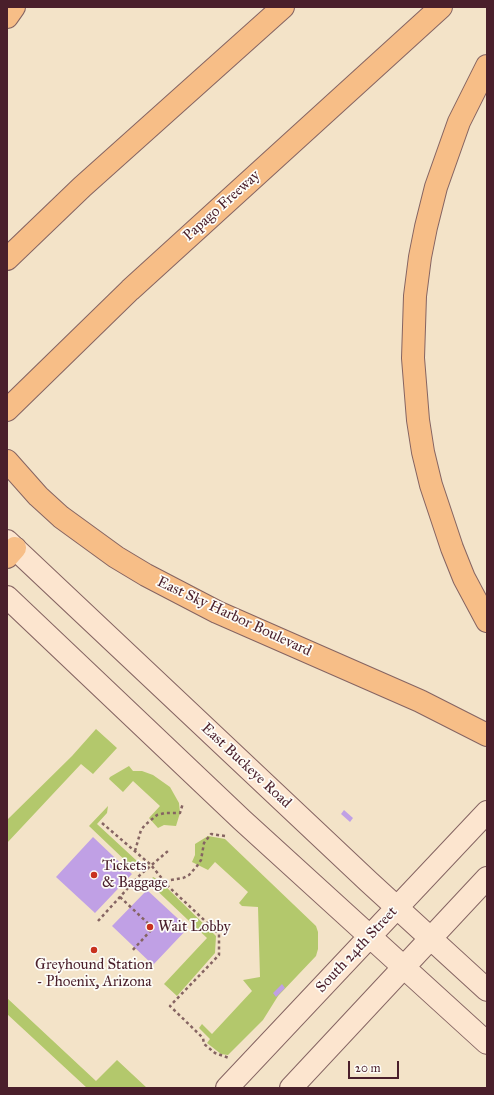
<!DOCTYPE html>
<html>
<head>
<meta charset="utf-8">
<style>
	body { margin:0 }
	#map { position:relative; width:494px; height:1095px; overflow:hidden; background:#f3e3c8; font-family:"IM FELL Great Primer",serif }
	canvas { display:block }
	.frame { position:absolute; inset:0; border:8px solid #4a1f2b; pointer-events:none }
	.scale { position:absolute; left:348px; top:1061px; width:51px; height:18px; box-sizing:border-box; border:2px solid #4a1f2b; border-top:0; padding-left:5px; font-size:12px; line-height:14px; white-space:nowrap; color:#4a1f2b; -webkit-text-stroke:3px #fdfcf7; paint-order:stroke }
</style>
</head>
<body>
<div id="map">
<canvas width="494" height="1095"></canvas>
<div class="frame"></div>
<div class="scale">20 m</div>
</div>
<script>
const context = document.querySelector('canvas').getContext('2d');
context.lineJoin = 'round';
function fillPath(path, color) {
  context.fillStyle = color;
  context.fill(path, 'evenodd');
}
function shape(rows) {
  const path = new Path2D();
  for (const r of rows) {
    path.moveTo(r[0], r[1]);
    for (let i = 2; i < r.length; i += 2) path.lineTo(r[i], r[i + 1]);
  }
  return path;
}
function strokePath(path, color, width, dash) {
  context.strokeStyle = color;
  context.lineWidth = width;
  context.lineCap = dash ? 'butt' : 'round';
  context.setLineDash(dash || []);
  context.stroke(path);
}
function write(font, color, halo, rows, align = 'center') {
  context.font = font + ' "IM FELL Great Primer",serif';
  context.lineWidth = 3.5;
  context.setLineDash([]);
  context.textBaseline = 'middle';
  context.strokeStyle = halo;
  context.fillStyle = color;
  for (const [text, x, y, turn = 0] of rows) {
    context.save();
    context.translate(x, y);
    context.rotate((+turn || 0) * Math.PI / 180);
    context.textAlign = isNaN(turn) ? turn : align;
    if (halo) context.strokeText(text, 0, 0);
    context.fillText(text, 0, 0);
    context.restore();
  }
}
fillPath(shape([
	[96,729,117,748,93,774,81,764,7,843,7,820,72,756],
	[129,766,133,771,142,771,153,775,170,787,179,803,180,813,176,826,164,825,158,828,149,818,160,806,133,781,123,792,109,779,110,777],
	[108,806,107,813,97,824,137,861,132,867,89,826],
	[208,836,225,839,316,926,318,932,318,949,316,956,278,996,263,1020,228,1055,221,1054,207,1043,210,1039,199,1028,202,1024,212,1034,252,991,243,980,260,977,258,907,242,906,239,903,248,892,215,862,208,870,192,862,195,855,195,844],
	[153,877,159,880,216,936,215,953,177,996,164,984,207,938,149,883],
	[7,998,96,1081,117,1060,147,1088,87,1088,7,1014]
]), '#b3c86c');
fillPath(shape([
	[344,810,353,818,350,822,341,814],
	[93,837,132,874,95,913,56,877],
	[147,890,188,928,153,965,112,926],
	[282,984,285,988,276,997,273,993]
]), '#c0a0e5');
const secondary = shape([
	[7,541,369,882,487,990],
	[7,597,242,820,487,1043],
	[227,1088,487,812],
	[291,1088,487,878]
]);
const highway = shape([
	[7,17,14,7],
	[487,66,459,122,436,187,426,227,420,257,415,296,413,358,418,420,423,452,431,485,452,548,464,578,487,621],
	[7,259,82,187,283,7],
	[7,410,130,290,441,7],
	[7,461,38,496,61,517,116,557,146,575,217,612,420,701,487,735],
	[7,557,15,548]
]);
strokePath(secondary, '#856462', 24);
strokePath(highway, '#856462', 24);
strokePath(shape([
	[102,823,151,865,169,887,219,934,219,955,170,1006,203,1038,204,1044,215,1053,229,1058],
	[135,851,141,830,145,825,157,815,165,813,180,813,183,803],
	[165,881,183,878,189,875,197,866,201,860,204,843,211,834,225,836],
	[120,897,153,928,131,952],
	[98,921,140,875,168,851]
]), '#856462', 2.5, [3, 3]);
strokePath(secondary, '#fce5cf', 22);
strokePath(highway, '#f7be87', 22);
for (const [x, y, r, color] of [
	[94,875,4,"#c8321e"],
	[150,927,4,"#c8321e"],
	[94,950,4,"#c8321e"]
]) {
  const dot = new Path2D();
  dot.arc(x, y, r, 0, 2 * Math.PI);
  context.fillStyle = color;
  context.fill(dot);
  strokePath(dot, '#fdfcf7', 1.5);
}
write('15px', '#4a1f2b', '#fdfcf7', [
	["Papago Freeway",222,206,-42],
	["East Sky Harbor Boulevard",234,617,25],
	["East Buckeye Road",246,766,43],
	["South 24th Street",357,950,-47]
]);
write('15px', '#4a1f2b', '#fdfcf7', [
	["Tickets",102,866],
	["& Baggage",102,883],
	["Wait Lobby",158,927],
	["Greyhound Station",94,965,"center"],
	["- Phoenix, Arizona",94,982,"center"]
], 'left');
</script>
</body>
</html>
